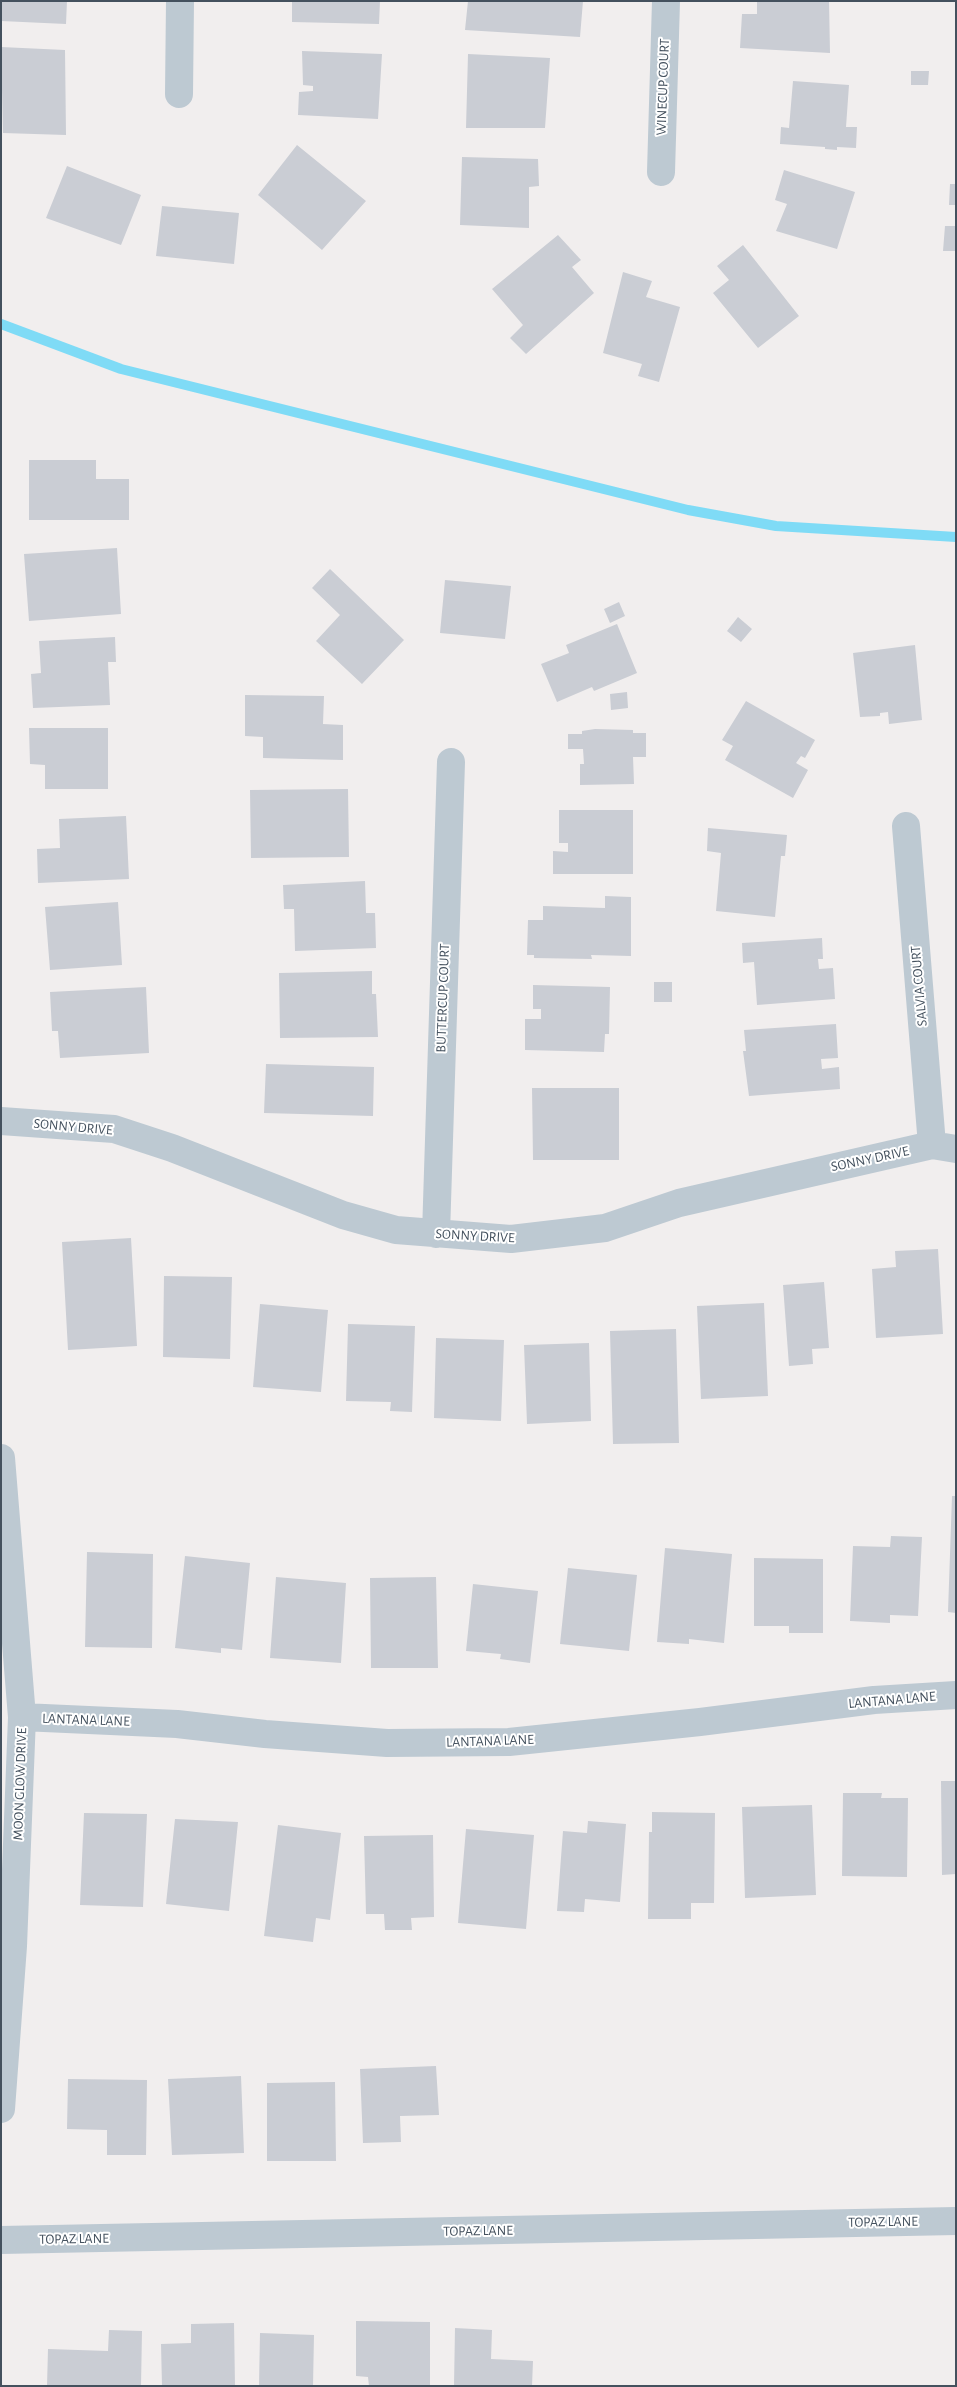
<!DOCTYPE html>
<html>
<head>
<meta charset="utf-8">
<style>
	body { margin:0 }
	#map { position:relative; width:957px; height:2387px; overflow:hidden; background:#f1eeee; font-family:"Alegreya Sans",sans-serif }
	canvas { display:block }
	.frame { position:absolute; inset:0; border:2px solid #44515e; pointer-events:none }
</style>
</head>
<body>
<div id="map">
<canvas width="957" height="2387"></canvas>
<div class="frame"></div>
</div>
<script>
const context = document.querySelector('canvas').getContext('2d');
context.lineJoin = 'round';
function shape(rows) {
  const path = new Path2D();
  for (const r of rows) {
    path.moveTo(r[0], r[1]);
    for (let i = 2; i < r.length; i += 2) path.lineTo(r[i], r[i + 1]);
  }
  return path;
}
function strokePath(path, color, width, dash) {
  context.strokeStyle = color;
  context.lineWidth = width;
  context.lineCap = dash ? 'butt' : 'round';
  context.setLineDash(dash || []);
  context.stroke(path);
}
function fillPath(path, color) {
  context.fillStyle = color;
  context.fill(path, 'evenodd');
}
function write(font, color, halo, rows, align = 'center') {
  context.font = font + ' "Alegreya Sans",sans-serif';
  context.lineWidth = 4;
  context.setLineDash([]);
  context.textBaseline = 'middle';
  context.strokeStyle = halo;
  context.fillStyle = color;
  for (const [text, x, y, turn = 0] of rows) {
    context.save();
    context.translate(x, y);
    context.rotate((+turn || 0) * Math.PI / 180);
    context.textAlign = isNaN(turn) ? turn : align;
    if (halo) context.strokeText(text, 0, 0);
    context.fillText(text, 0, 0);
    context.restore();
  }
}
strokePath(shape([
	[1,324,121,369,688,510,776,526,956,537]
]), '#7fdbf6', 10);
fillPath(shape([
	[1,1,67,1,66,24,1,21],
	[292,1,380,1,379,24,292,22],
	[468,1,583,1,580,37,465,30],
	[757,1,829,1,830,53,740,48,742,14,757,14],
	[1,47,65,50,66,135,3,133],
	[302,51,382,54,378,119,298,115,299,92,313,91,313,86,303,85],
	[468,54,550,58,545,128,466,128],
	[911,71,929,71,928,85,911,85],
	[793,81,849,85,846,127,857,127,856,148,837,147,837,150,825,149,825,147,780,144,781,127,789,128],
	[297,145,366,201,322,250,258,195],
	[462,157,538,159,539,186,529,187,529,228,460,225],
	[67,166,141,195,121,245,46,218],
	[784,170,855,192,837,249,776,231,787,204,775,200],
	[950,184,956,184,956,205,949,205],
	[162,206,239,213,234,264,156,256],
	[945,226,956,226,956,251,943,251],
	[558,235,581,260,572,267,594,293,526,354,510,338,523,325,492,289],
	[743,245,799,316,758,348,713,293,729,280,717,266],
	[623,272,652,281,646,297,680,307,659,382,638,376,642,364,603,353],
	[29,460,96,460,96,479,129,479,129,520,29,520],
	[117,548,121,614,29,621,24,554],
	[330,569,404,640,362,684,316,641,340,615,312,588],
	[445,580,511,586,505,639,440,633],
	[619,602,625,616,610,623,604,609],
	[738,617,752,629,741,642,727,631],
	[617,624,637,673,594,691,592,687,557,702,541,664,569,653,566,645],
	[115,637,116,662,108,662,110,705,33,708,31,674,41,673,39,641],
	[915,645,922,720,889,724,888,712,880,713,880,716,860,717,853,653],
	[627,692,628,708,611,710,610,694],
	[245,695,324,696,323,724,343,725,343,760,263,758,263,737,245,736],
	[746,701,815,740,805,758,801,756,796,763,808,770,793,798,725,760,733,746,722,740],
	[29,728,108,728,108,789,45,789,45,765,30,764],
	[595,729,633,730,633,733,646,733,646,757,633,757,634,784,580,785,580,764,584,764,583,749,568,749,568,734,582,734,582,731],
	[348,789,349,857,251,858,250,790],
	[559,810,633,810,633,874,553,874,553,851,568,852,568,843,559,843],
	[126,816,129,879,38,883,37,849,60,848,59,819],
	[708,828,787,835,785,856,781,856,775,917,716,911,721,853,707,851],
	[365,881,366,913,375,913,376,948,295,951,294,909,284,909,283,885],
	[605,896,631,897,631,956,591,955,592,959,534,958,534,955,527,955,528,920,543,920,543,906,605,908],
	[118,902,122,965,50,970,45,907],
	[822,938,823,959,818,959,819,969,833,968,835,999,757,1005,754,962,743,963,742,943],
	[372,971,372,994,376,994,378,1037,280,1038,279,973],
	[654,982,672,982,672,1002,654,1002],
	[533,985,610,987,609,1034,605,1034,604,1052,525,1050,525,1019,541,1019,541,1009,533,1009],
	[146,987,149,1053,60,1058,58,1031,52,1031,50,992],
	[836,1024,838,1058,821,1059,822,1069,839,1067,840,1089,749,1096,743,1051,746,1051,744,1030],
	[266,1064,374,1067,373,1116,264,1113],
	[532,1088,619,1088,619,1160,533,1160],
	[131,1238,137,1346,68,1350,62,1242],
	[938,1249,943,1334,876,1338,872,1269,896,1267,895,1251],
	[164,1276,232,1277,230,1359,163,1357],
	[824,1282,829,1348,812,1349,813,1364,789,1366,783,1285],
	[764,1303,768,1396,701,1399,697,1306],
	[260,1304,328,1310,321,1392,253,1387],
	[348,1324,415,1326,412,1412,390,1411,391,1402,346,1401],
	[676,1329,679,1443,613,1444,610,1331],
	[436,1338,504,1340,501,1421,434,1418],
	[589,1343,591,1421,527,1424,524,1345],
	[952,1496,956,1496,956,1613,948,1612],
	[891,1536,922,1537,918,1616,890,1615,890,1623,850,1621,853,1546,890,1547],
	[665,1548,732,1554,724,1643,689,1639,689,1644,657,1642],
	[87,1552,153,1554,152,1648,85,1647],
	[185,1556,250,1563,242,1650,221,1648,221,1653,175,1648],
	[754,1558,823,1559,823,1633,789,1633,789,1626,754,1626],
	[568,1568,637,1575,629,1651,560,1644],
	[276,1577,346,1583,341,1663,270,1658],
	[436,1577,438,1668,371,1668,370,1578],
	[473,1584,538,1591,530,1663,500,1659,501,1654,466,1651],
	[941,1781,956,1781,956,1874,942,1875],
	[843,1793,882,1793,881,1798,908,1798,907,1877,842,1876],
	[812,1805,816,1895,745,1898,742,1807],
	[652,1812,715,1813,714,1903,691,1903,691,1919,648,1919,649,1832,652,1832],
	[84,1813,147,1814,143,1907,80,1905],
	[175,1819,238,1822,229,1911,166,1904],
	[588,1821,626,1824,620,1902,585,1899,584,1912,557,1911,563,1831,587,1833],
	[278,1825,341,1833,330,1920,316,1918,313,1942,264,1936],
	[466,1829,534,1835,526,1929,458,1923],
	[433,1835,434,1917,411,1918,412,1930,385,1930,384,1914,366,1914,364,1836],
	[436,2066,439,2115,400,2116,401,2142,363,2143,360,2069],
	[241,2076,244,2153,172,2155,168,2079],
	[68,2079,147,2080,146,2155,107,2155,107,2130,67,2129],
	[335,2082,336,2161,267,2161,267,2083],
	[356,2321,430,2322,430,2386,369,2386,368,2377,356,2376],
	[234,2323,235,2386,162,2386,161,2344,191,2343,191,2324],
	[455,2328,492,2330,491,2359,533,2361,532,2386,454,2386],
	[109,2330,142,2331,141,2386,47,2386,48,2349,108,2351],
	[260,2333,314,2335,313,2386,259,2386]
]), '#cacdd4');
strokePath(shape([
	[179,94,180,1],
	[661,172,666,1],
	[906,826,932,1145],
	[1,1121,114,1129,172,1148,343,1215,396,1230,511,1239,605,1228,679,1203,932,1145,956,1149],
	[436,1234,451,762],
	[1,1458,22,1717,13,1946,1,2109],
	[22,1717,177,1724,265,1734,387,1743,509,1742,700,1722,874,1700,956,1695],
	[1,2240,956,2221]
]), '#bdc9d2', 28);
write('14px', '#44515e', '#fff', [
	["WINECUP COURT",663,87,-88],
	["SALVIA COURT",919,986,-95],
	["BUTTERCUP COURT",443,998,-88],
	["SONNY DRIVE",73,1127,5],
	["SONNY DRIVE",870,1159,-12],
	["SONNY DRIVE",475,1236,3],
	["LANTANA LANE",892,1700,-5],
	["LANTANA LANE",86,1720,2],
	["LANTANA LANE",490,1741,-2],
	["MOON GLOW DRIVE",20,1784,-88],
	["TOPAZ LANE",883,2222,-1],
	["TOPAZ LANE",478,2231,-1],
	["TOPAZ LANE",74,2239,-1]
]);
</script>
</body>
</html>
